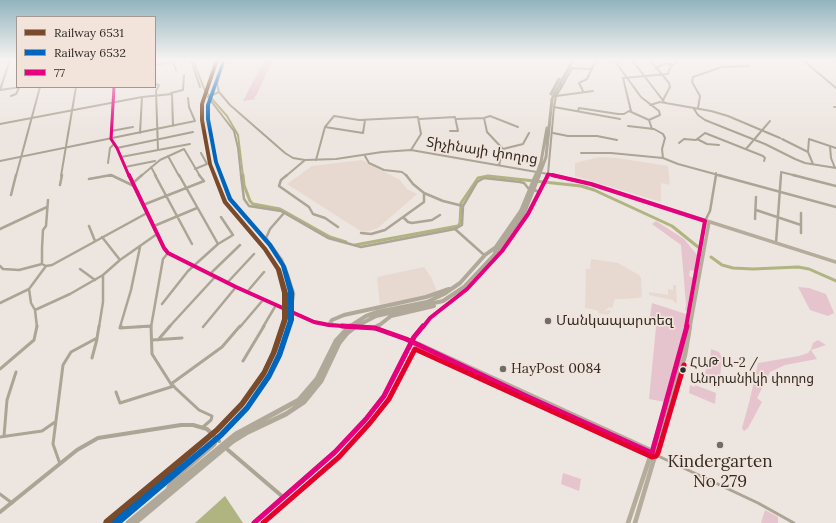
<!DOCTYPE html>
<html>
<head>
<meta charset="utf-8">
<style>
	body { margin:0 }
	#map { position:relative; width:836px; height:523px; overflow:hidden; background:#ede5e0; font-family:Lora,serif }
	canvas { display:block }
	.legend { position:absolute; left:16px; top:16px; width:140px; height:72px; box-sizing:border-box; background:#f2e4db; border:1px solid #a49a93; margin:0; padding:5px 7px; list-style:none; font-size:12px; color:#302b27 }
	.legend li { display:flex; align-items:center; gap:8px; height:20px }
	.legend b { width:20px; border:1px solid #a49a93 }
</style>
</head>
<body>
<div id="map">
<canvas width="836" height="523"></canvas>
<ul class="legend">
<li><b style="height:5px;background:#7a4b2a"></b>Railway 6531</li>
<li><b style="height:5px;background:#0065bd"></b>Railway 6532</li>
<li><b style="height:5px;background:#e5007d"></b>77</li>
</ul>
</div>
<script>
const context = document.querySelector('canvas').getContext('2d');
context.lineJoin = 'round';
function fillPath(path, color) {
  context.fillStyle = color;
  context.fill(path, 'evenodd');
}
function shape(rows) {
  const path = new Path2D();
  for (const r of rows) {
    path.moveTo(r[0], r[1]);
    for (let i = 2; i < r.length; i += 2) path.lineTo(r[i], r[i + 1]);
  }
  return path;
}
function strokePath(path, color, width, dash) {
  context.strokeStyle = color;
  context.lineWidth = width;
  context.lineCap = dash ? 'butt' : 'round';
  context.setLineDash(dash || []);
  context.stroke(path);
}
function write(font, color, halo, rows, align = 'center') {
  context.font = font + ' Lora,"Noto Sans Armenian",serif';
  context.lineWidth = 3.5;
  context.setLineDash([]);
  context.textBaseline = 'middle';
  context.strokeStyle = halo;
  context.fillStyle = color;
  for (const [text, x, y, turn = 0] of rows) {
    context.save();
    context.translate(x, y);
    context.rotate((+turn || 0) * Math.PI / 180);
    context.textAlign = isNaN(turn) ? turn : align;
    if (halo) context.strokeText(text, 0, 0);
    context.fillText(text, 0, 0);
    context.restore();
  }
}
fillPath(shape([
	[599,157,617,158,668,166,670,185,661,183,661,202,575,176,575,163],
	[362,160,400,180,407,189,417,194,378,228,369,231,362,232,287,184,312,166],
	[591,259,618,263,639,275,641,278,642,296,639,298,625,299,615,299,612,308,609,307,604,312,609,310,611,312,607,315,598,313,598,311,600,311,585,308,586,269,590,269],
	[424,267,431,277,437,291,422,297,380,305,377,277],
	[673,285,676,285,677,303,674,302,673,300,649,295,649,292,668,295,668,289,673,290]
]), '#e8d9d0');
fillPath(shape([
	[264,60,273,60,256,96,254,97,255,99,243,101],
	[656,221,684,239,698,256,697,272,690,270,689,276,696,279,691,312,685,310,686,305,681,245,652,224],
	[798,287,809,288,826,294,834,313,828,316,810,310],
	[652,303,689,315,665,402,649,399,656,327,649,324],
	[818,340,826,345,811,350,817,359,785,365,770,372,757,398,762,402,748,428,744,431,742,428,750,399,758,363,799,356,808,353,811,349,813,343],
	[711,349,719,352,722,358,719,388,704,382,707,360,710,361],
	[690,385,695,387,695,385,716,393,715,404,689,393],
	[563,473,581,479,579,491,561,484],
	[765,510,778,517,778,523,761,523]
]), '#e6c4cd');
fillPath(shape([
	[225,496,243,523,195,523]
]), '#afb480');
strokePath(shape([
	[193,60,205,91,227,116,238,135,243,176]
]), '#afb480', 2);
strokePath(shape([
	[243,175,244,185,250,201,253,204,280,209,330,237,346,242],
	[355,245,458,226,460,223,461,203,478,178,488,176,581,186,594,190,672,226,698,247],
	[711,257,722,265,733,268,753,269,798,267,809,269,836,281]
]), '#afb480', 3);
strokePath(shape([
	[191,60,200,87],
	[614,60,641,97,659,111,660,115,649,120],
	[632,60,665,103],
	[650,60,669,83,670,87,663,100],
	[803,60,836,88],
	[833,60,836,62],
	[0,62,17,60],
	[173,62,176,70],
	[155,65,180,60],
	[656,68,666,63,672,65],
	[155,84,159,85,156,91,158,150],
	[561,88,572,68,591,69],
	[0,90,10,60],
	[0,90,21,87],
	[583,91,579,83,587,79,596,60],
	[219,92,208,97,234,131,238,148,241,176],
	[171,93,183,90,184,75],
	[11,96,16,94,19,88],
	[556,96,593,91],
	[650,105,660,102,711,111,728,116,780,138],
	[554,107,620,119],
	[834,107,836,107],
	[698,108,700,96,692,82,693,77,722,67,749,66],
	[694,109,698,115,705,120,765,144,795,159,805,163,836,168],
	[578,111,579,108,618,114,624,114,629,111,649,120,652,129],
	[631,111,623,78,668,74,670,68,679,60],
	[484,118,487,132,503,149],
	[419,119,455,117,458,131,450,131],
	[456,119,484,118,490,116,518,127],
	[0,124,142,97,172,94,173,126],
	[628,126,654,129,663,134,665,138,662,149,663,158,678,164,722,176],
	[325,127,363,133,365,120],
	[111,131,133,127],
	[140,133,142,97],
	[553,133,568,136,597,136,617,140],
	[697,139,707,144,719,145],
	[782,139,808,152,813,164],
	[679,143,684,139,696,140,705,133,763,156,765,158,764,161],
	[830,146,831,158,835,168],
	[117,148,193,132],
	[746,149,770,121],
	[808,152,809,139,836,148],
	[581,153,611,153,663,158],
	[168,156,179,176],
	[365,156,369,163,384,170,402,172,407,176],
	[121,157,190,144],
	[316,160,325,127,334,116,359,120,418,117,421,134,411,150],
	[0,161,195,121,189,107,188,98],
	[108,163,110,148,114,144],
	[499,165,503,149,523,144,529,133],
	[125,167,155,161],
	[151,167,156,176],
	[195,169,207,164,201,153],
	[16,176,40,87],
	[61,176,76,87],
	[106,176,113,176],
	[141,176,160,160,184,149,200,176],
	[286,176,305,160],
	[716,176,716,173],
	[781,176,781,172,797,176]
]), '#aca495', 2);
strokePath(shape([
	[155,175,192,244],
	[179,175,218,244],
	[241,175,244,199,249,206,281,211,328,238,361,247,455,229,462,225,463,206,443,201,424,193,413,184,406,175],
	[287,175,281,180,279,186,309,207,313,214,325,218,338,227],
	[718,175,836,207],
	[793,175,836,186],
	[89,179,111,175,134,186],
	[133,183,142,175],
	[60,185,62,175],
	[11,195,16,175],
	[48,200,46,226,43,230,42,248,42,264,46,266,52,265,147,213],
	[143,205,204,181,199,175],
	[463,206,477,182,484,178,520,182,524,183,528,188,540,192],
	[756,210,801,225],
	[284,213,270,229,266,238,282,260,288,275,294,294,291,312],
	[801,213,801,233],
	[403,217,408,222,412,223,432,220,440,215],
	[755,219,756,197],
	[705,221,710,211,716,175],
	[89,226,95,241],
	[154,226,197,208],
	[0,229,47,207],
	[455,229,483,254],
	[361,233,371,234,385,230,424,202,424,194],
	[102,237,120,260],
	[776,243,781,175],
	[0,266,3,269,19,270,42,264],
	[80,269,95,280],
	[210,274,240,245],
	[227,283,254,254],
	[29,289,31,303,35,310,37,327],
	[247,292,264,272],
	[0,303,29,289,46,266],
	[162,304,188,271,218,244,233,235,221,217],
	[35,310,70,294,103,275,120,260,157,234],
	[99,327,103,302,103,275],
	[120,327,131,290,140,247],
	[138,327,151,326],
	[151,327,163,259,168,253],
	[169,327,215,277],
	[203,327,236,287],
	[240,327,263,300],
	[263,327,276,305]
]), '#aca495', 2.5);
strokePath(shape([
	[121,326,120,328,151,326],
	[151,326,152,354,171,384,199,410,212,416,211,420,203,427],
	[152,340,182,338],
	[158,340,170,326],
	[92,358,97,339],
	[243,361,264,326],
	[0,369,34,340,37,326],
	[171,384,222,347,240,326],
	[116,392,120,403,174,386],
	[4,436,7,400,16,372],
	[0,437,42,431,55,422],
	[656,455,758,503,794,523],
	[60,464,53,444,63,365,71,352,97,338,99,326],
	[0,494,12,503]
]), '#aca495', 3);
strokePath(shape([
	[223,60,217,84,219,92,230,105,285,153,293,158,305,160,336,159,382,152,411,150,548,174,554,107,556,96,561,88,561,83]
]), '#aca495', 2);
strokePath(shape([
	[228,450,283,497],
	[0,512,77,450,98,438,181,425,193,425,207,429,219,441]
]), '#aca495', 4);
strokePath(shape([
	[114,87,111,139,117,148,129,176],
	[547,176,548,174,556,176]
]), '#b5ac9c', 2.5);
strokePath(shape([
	[129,175,164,248,168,253,236,287,314,322,329,325,358,327],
	[552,175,591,184,836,262],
	[423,327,430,318,467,289,502,251,528,214,548,175],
	[687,327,705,221],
	[690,327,709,222]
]), '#b5ac9c', 3.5);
strokePath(shape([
	[342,326,375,328,412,341,657,453],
	[254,523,335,452,366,419,384,396,414,337,423,326],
	[628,523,652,451,681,352,687,326],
	[635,523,685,355,690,326]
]), '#b5ac9c', 4.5);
strokePath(shape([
	[551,94,559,79],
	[536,176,541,162,547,128],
	[539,176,546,157,552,99,573,60]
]), '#b0a899', 3);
strokePath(shape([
	[494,260,496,247,521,211,536,175],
	[329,325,332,320,344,315,426,297,449,289],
	[349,327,366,316,377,312,427,302,444,294,460,283,485,255,496,247],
	[355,327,376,316,443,301,464,287,494,255,524,213,539,175],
	[377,327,391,316,434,306]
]), '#b0a899', 4);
strokePath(shape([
	[375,328,378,326],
	[169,487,177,476,214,444,216,439],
	[128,523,236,434,299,400,317,379,336,341,350,326],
	[135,523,233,441,246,433,286,414,304,402,321,381,339,343,347,333,356,326]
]), '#b0a899', 5);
strokePath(shape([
	[114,87,111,139,117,148,129,176],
	[548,174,556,176],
	[547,176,548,174]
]), '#e5007d', 3);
strokePath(shape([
	[129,175,164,248,168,253,236,287,314,322,329,325,358,327],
	[552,175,591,184,705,221],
	[423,327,430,318,467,289,502,251,528,214,548,175],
	[686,327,705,221]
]), '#e5007d', 4);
strokePath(shape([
	[342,326,375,328,406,339,526,396,652,453],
	[652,453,687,326],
	[254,523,335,452,366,419,384,396,414,337,423,326]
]), '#e5007d', 5);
strokePath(shape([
	[263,523,339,457,370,423,389,399,415,349,652,457,656,456,658,453,684,365]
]), '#e4002b', 5);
fillPath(shape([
	[215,60,219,60,204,104,204,120,212,164,227,201,267,248,281,269,288,293,288,319,277,352,266,375,244,406,219,432,113,523,103,523,104,520,215,428,240,402,262,371,271,352,282,319,282,293,276,270,263,250,223,203,208,164,200,120,200,104,215,60]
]), '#7a4b2a');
fillPath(shape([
	[222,61,225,62,210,105,210,119,218,162,232,198,272,244,286,266,294,292,294,320,282,356,271,378,249,410,223,437,122,523,112,523,113,520,219,433,245,406,267,374,277,353,288,320,288,292,281,266,268,246,228,200,214,162,206,119,206,105,222,61]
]), '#0065bd');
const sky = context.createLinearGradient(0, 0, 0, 133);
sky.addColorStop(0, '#91b4be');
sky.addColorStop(0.45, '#f7f3f1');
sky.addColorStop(1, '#f7f3f100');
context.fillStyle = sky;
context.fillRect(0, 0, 836, 133);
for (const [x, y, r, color] of [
	[548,321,4,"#726c68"],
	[503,369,4,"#726c68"],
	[683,370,3.5,"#302b27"],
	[720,445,4,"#726c68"]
]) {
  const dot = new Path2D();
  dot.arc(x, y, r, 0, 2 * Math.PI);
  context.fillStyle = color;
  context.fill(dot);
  strokePath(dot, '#f2e4db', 1.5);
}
write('13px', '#302b27', '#f2e4db', [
	["ՀԱԹ Ա-2 /",690,363],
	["Անդրանիկի փողոց",690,379]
], 'left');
write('14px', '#302b27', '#f2e4db', [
	["Տիչինայի փողոց",482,151,9]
]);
write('14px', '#302b27', '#f2e4db', [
	["Մանկապարտեզ",556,321],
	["HayPost 0084",511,369]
], 'left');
write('17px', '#302b27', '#f2e4db', [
	["Kindergarten",720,462],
	["No 279",720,482]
]);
</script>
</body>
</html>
